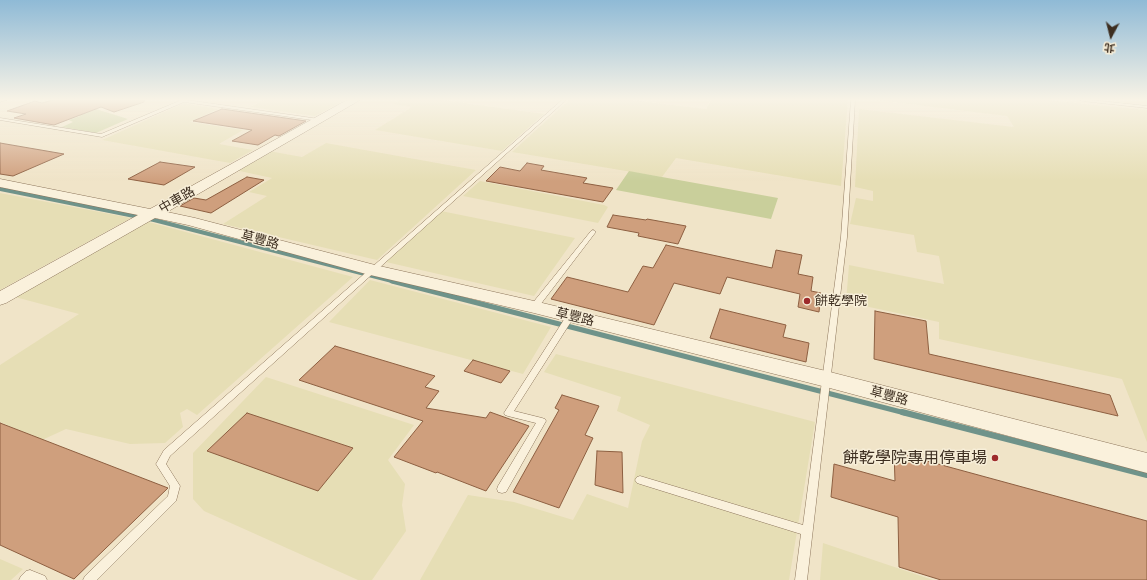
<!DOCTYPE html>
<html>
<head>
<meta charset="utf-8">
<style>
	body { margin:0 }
	#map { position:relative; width:1147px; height:580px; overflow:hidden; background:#f0e4c8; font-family:"Crimson Pro","Noto Sans TC",serif }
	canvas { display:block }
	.north { position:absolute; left:1091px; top:16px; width:40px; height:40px; -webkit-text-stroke:3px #f7eed8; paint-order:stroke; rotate:187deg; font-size:11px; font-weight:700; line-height:16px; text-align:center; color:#3d2e20 }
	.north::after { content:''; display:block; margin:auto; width:14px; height:18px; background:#3d2e20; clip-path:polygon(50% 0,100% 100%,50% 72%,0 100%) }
</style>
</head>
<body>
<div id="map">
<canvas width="1147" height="580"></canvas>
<div class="north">北</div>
</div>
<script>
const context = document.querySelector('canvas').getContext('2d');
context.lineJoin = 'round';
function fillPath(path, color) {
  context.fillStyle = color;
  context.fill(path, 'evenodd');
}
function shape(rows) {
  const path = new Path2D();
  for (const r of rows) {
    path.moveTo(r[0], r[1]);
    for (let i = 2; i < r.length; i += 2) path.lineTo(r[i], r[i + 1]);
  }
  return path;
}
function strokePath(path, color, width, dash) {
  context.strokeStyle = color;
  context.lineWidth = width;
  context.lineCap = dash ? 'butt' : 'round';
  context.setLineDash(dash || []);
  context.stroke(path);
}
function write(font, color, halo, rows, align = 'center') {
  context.font = font + ' "Crimson Pro","Noto Sans TC",serif';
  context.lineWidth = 3;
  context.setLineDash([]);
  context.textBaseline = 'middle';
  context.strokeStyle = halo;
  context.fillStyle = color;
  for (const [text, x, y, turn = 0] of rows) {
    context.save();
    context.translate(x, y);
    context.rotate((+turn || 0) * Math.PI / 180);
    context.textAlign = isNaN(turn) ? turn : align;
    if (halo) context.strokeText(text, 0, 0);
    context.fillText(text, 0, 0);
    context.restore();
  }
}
fillPath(shape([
	[264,100,346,100,315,116,250,107],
	[400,100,443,100,544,114,502,151,375,130,412,107,393,104],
	[569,100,632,100,706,109,711,100,848,100,841,186,676,158,662,177,512,152],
	[876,100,1047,100,1147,110,1147,442,1122,379,939,339,939,322,846,302,849,265,944,284,939,256,917,252,914,235,850,224,856,198,873,201,873,191,855,187,859,109,1014,127,1007,116],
	[184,103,218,109,190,122,243,130,219,144,253,150,230,163,102,140],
	[326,143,476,170,377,260,223,224,267,196,249,192,272,178,235,170,269,151,302,157],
	[480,181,604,205,608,207,598,223,463,196],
	[0,193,131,218,0,290],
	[441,211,575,238,534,296,386,262],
	[145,221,353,277,197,415,187,409,180,413,183,427,165,443,130,444,66,429,42,440,0,422,0,365,79,314,15,297],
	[370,280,551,327,523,374,329,322],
	[556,354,815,422,789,580,420,580,468,495,514,502,573,520,587,494,628,508,642,441,650,425,617,411,621,397,544,372],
	[266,377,414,425,388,460,405,484,402,505,406,531,372,580,358,580,204,511,193,499,193,453],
	[823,543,933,580,820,580],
	[0,559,23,569,11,580,0,580]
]), '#e6deb5');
fillPath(shape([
	[96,109,128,119,96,133,62,127,73,122,69,120,80,116,78,115],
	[629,171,662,177,778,198,771,219,616,190]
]), '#c9cf9b');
strokePath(shape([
	[0,189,154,220,396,282]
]), '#6f938a', 4);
strokePath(shape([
	[392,281,905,413]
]), '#6f938a', 5);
strokePath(shape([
	[902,412,1147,475]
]), '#6f938a', 6);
const building = shape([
	[53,100,144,100,144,102,114,112,101,107,54,125,14,118,26,114,7,111,35,101,42,103,53,100],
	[222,109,306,121,279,136,275,135,258,145,232,141,252,130,193,121,222,109],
	[0,143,64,154,13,176,0,174,0,143],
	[160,162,195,167,164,185,128,179,160,162],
	[527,163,544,166,541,170,587,178,583,183,613,188,603,202,486,181,500,167,520,171,527,163],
	[247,177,264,180,211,213,180,206,194,198,206,200,247,177],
	[613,215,646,220,647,219,686,226,678,244,638,236,639,233,607,227,613,215],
	[666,245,772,268,776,250,802,255,798,274,813,277,811,291,821,293,819,312,798,307,800,294,727,277,720,294,674,283,654,325,551,299,567,277,628,292,643,266,653,268,666,245],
	[720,309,786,325,783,337,809,343,806,362,710,338,720,309],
	[875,311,926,321,929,354,1110,395,1118,416,874,359,875,311],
	[335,346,435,376,425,387,439,391,426,408,486,418,490,412,529,426,486,491,437,472,436,473,394,457,423,421,299,380,335,346],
	[473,360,510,371,501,383,464,371,473,360],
	[562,395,599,406,585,435,593,438,559,508,513,492,559,410,555,408,562,395],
	[247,413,353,448,318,491,207,451,247,413],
	[0,423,168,488,74,579,0,545,0,423],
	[597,451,622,452,623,493,595,485,597,451],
	[894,452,1147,521,1147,580,941,580,899,567,898,517,831,497,834,464,895,481,894,452]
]);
fillPath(building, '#cf9f7d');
strokePath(building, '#8d5f41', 1);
const service = shape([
	[0,100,7,100,0,102,0,100],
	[178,100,187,100,319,119,321,120,319,121,184,102,102,137,0,120,0,118,101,134,179,101,178,100],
	[562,100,566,100,170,456,166,464,180,486,176,501,97,580,83,580,85,576,168,496,170,486,156,464,164,450,562,100],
	[851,100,855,100,847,237,807,580,795,580,801,534,640,484,637,483,635,480,637,477,640,476,803,525,841,237,851,100],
	[1080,100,1092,100,1147,106,1147,108,1082,101,1080,100],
	[593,230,596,232,595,233,537,309,531,309,530,307,531,305,591,231,593,230],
	[567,315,570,315,574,317,514,411,542,418,545,419,546,421,506,492,502,493,498,492,497,489,498,486,536,423,508,416,505,415,504,413,567,315],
	[30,570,45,576,47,580,19,580,21,576,26,571,30,570]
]);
const tertiary = shape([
	[347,100,360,100,167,212,195,218,375,265,534,301,826,371,1147,453,1147,473,826,387,534,313,366,274,188,225,155,218,6,303,0,305,0,291,138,215,0,187,0,179,150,209,347,100]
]);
strokePath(service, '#8d765c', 1);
strokePath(tertiary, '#8d765c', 1);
fillPath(service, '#faf1dc');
fillPath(tertiary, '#faf1dc');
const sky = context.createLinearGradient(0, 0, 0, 181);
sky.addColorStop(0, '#8fbad6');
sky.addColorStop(0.55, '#f8f3e6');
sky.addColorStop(1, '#f8f3e600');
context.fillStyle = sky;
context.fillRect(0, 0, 1147, 181);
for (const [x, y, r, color] of [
	[807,301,4,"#9e2a2b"],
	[995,458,4,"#9e2a2b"]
]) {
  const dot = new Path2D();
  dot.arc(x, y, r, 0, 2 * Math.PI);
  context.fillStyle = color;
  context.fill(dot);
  strokePath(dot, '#f7eed8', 1.5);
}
write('13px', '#3d2e20', '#f7eed8', [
	["中車路",177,200,-30],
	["草豐路",260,240,15],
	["草豐路",575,317,14],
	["草豐路",889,396,15]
]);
write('13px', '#3d2e20', '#f7eed8', [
	["餅乾學院",815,301]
], 'left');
write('16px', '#3d2e20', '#f7eed8', [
	["餅乾學院專用停車場",987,458]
], 'right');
</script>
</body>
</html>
